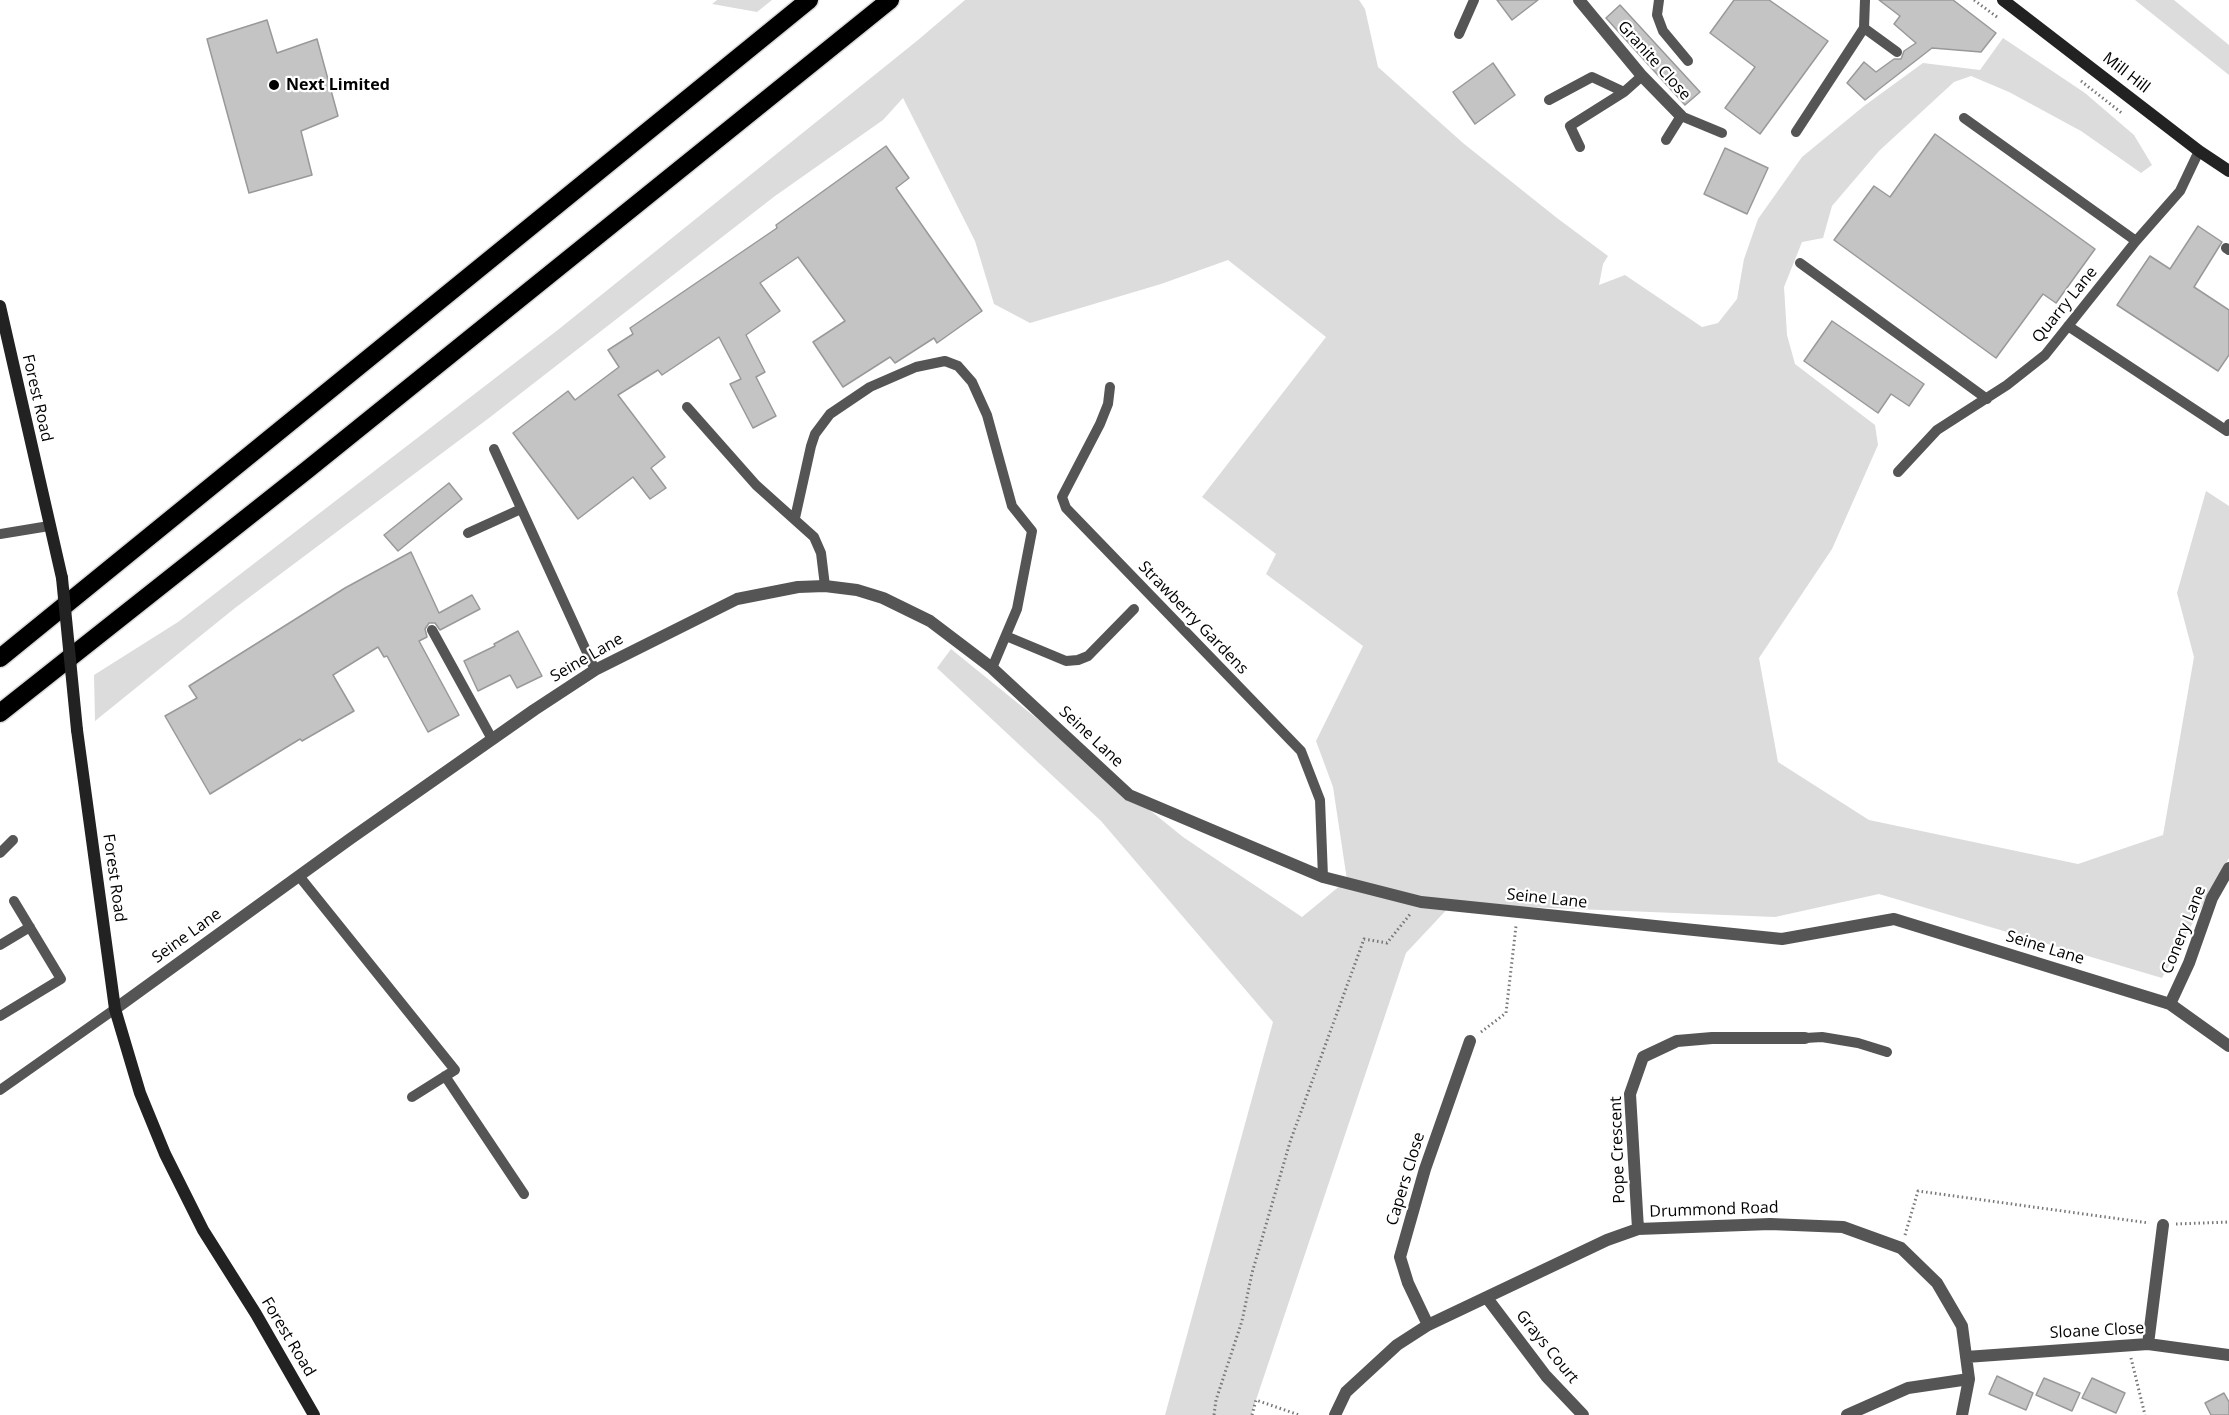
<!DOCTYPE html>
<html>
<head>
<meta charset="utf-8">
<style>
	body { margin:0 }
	canvas { display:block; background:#fff }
</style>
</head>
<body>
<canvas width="2229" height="1415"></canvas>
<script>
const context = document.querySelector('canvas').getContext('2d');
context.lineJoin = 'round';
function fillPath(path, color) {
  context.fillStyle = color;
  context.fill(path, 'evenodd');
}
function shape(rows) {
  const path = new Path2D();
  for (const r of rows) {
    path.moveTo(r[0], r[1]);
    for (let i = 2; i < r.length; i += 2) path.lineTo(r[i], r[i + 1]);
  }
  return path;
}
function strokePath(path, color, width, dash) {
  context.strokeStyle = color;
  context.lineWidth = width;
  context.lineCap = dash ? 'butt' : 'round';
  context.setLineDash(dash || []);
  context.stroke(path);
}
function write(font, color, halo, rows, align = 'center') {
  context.font = font + ' "Open Sans",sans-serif';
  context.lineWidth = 4.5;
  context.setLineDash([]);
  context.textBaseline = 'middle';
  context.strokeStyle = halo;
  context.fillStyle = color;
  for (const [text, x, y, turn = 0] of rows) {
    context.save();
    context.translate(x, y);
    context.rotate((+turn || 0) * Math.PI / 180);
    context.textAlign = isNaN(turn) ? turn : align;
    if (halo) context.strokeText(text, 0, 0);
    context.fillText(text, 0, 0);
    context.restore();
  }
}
fillPath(shape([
	[717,0,772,0,757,12,712,4],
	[965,0,1359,0,1365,9,1378,67,1463,143,1557,218,1608,256,1603,264,1599,285,1625,275,1702,327,1718,323,1737,299,1744,259,1758,219,1802,157,1864,106,1923,63,1980,70,2003,38,2085,93,2134,135,2152,165,2141,173,2081,131,2009,92,1971,76,1954,82,1879,151,1832,206,1823,238,1802,242,1784,287,1787,335,1795,364,1875,425,1878,445,1832,549,1759,658,1778,762,1869,820,2078,864,2163,835,2194,657,2177,593,2206,491,2229,506,2229,858,2162,978,1879,894,1775,917,1452,904,1406,953,1251,1415,1165,1415,1273,1022,1101,821,937,668,951,649,1183,837,1302,917,1347,880,1333,787,1316,741,1363,646,1266,574,1276,554,1202,497,1326,337,1228,260,1161,284,1030,323,994,304,975,241,903,98,883,120,775,196,489,418,235,608,95,721,94,675,178,622,559,329,918,40],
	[2135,0,2174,0,2229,45,2229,75]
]), '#dcdcdc');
const building = shape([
	[1497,0,1538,0,1512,20,1497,0],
	[1734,0,1769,0,1828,41,1760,134,1725,108,1755,67,1710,33,1734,0],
	[1879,0,1953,0,1996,33,1981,52,1932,48,1865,100,1847,83,1864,62,1876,72,1894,59,1901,59,1904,51,1916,43,1894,24,1900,16,1879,0],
	[1620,5,1700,92,1685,105,1606,18,1620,5],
	[267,20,277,53,317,39,338,116,301,131,312,175,249,193,207,39,267,20],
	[1493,63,1515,95,1475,124,1453,92,1493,63],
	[1935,134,2095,249,2056,303,2043,294,1996,358,1834,240,1874,186,1890,197,1935,134],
	[886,146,909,178,896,188,982,311,937,343,934,338,895,363,890,357,843,387,813,342,845,321,798,257,760,283,780,311,746,335,765,372,756,377,776,416,753,428,730,384,741,379,719,337,662,375,658,370,618,395,665,457,651,468,666,488,650,499,633,477,578,519,513,433,568,391,575,400,619,367,608,350,633,334,630,328,777,228,776,225,886,146],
	[1725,148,1768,168,1747,214,1704,194,1725,148],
	[2198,226,2222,242,2194,287,2229,310,2229,355,2218,371,2117,305,2150,256,2170,269,2198,226],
	[1832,321,1924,384,1909,406,1891,394,1878,413,1804,361,1832,321],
	[449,483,462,499,398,551,384,535,449,483],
	[411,552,439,613,472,595,480,609,440,630,435,623,429,623,425,629,427,637,419,641,459,715,428,732,387,656,384,657,378,647,333,675,354,711,302,741,300,739,210,794,165,716,197,698,189,686,345,588,411,552],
	[518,631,542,676,517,688,510,675,478,691,464,661,495,646,494,644,518,631],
	[1997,1376,2033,1393,2026,1410,1989,1394,1997,1376],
	[2044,1378,2080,1393,2072,1411,2036,1395,2044,1378],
	[2092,1378,2125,1393,2116,1413,2082,1398,2092,1378],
	[2224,1393,2229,1402,2229,1415,2211,1415,2205,1403,2224,1393]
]);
fillPath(building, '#c4c4c4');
strokePath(building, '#999', 1.5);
const highway = shape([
	[0,658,809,0],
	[0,713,307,470,890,0]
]);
strokePath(highway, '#dbdbdb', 21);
strokePath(shape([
	[1974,0,1997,17],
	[2081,81,2123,114],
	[1481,1032,1506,1013,1516,926],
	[2176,1224,2229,1222],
	[1905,1235,1918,1191,2149,1223],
	[2131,1358,2145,1415],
	[1214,1415,1216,1400,1242,1321,1252,1273,1290,1142,1364,939,1387,943,1411,913],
	[1252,1415,1256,1400,1299,1415]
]), '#777', 3, [1.5, 3]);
strokePath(shape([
	[1659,0,1657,15,1663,31,1688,61],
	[1864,28,1897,52],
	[1459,34,1474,0],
	[1549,100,1592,77,1624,92,1642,76],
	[1964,118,2136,241],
	[1796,132,1864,28,1865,0],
	[1666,140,1681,116,1722,133],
	[1580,147,1570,126,1624,92],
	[2226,248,2229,250],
	[1800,263,1987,399],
	[2068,326,2227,431,2229,424],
	[1110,387,1108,404,1100,424,1062,497,1066,508,1301,751,1320,800,1323,877],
	[687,407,756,485,814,537,821,553,825,586],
	[494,449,595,670],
	[1898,472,1937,430,2007,385,2045,355,2136,241,2180,191,2199,151],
	[795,518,811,446,815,434,830,414,870,387,916,367,945,361,958,366,972,382,987,415,1012,506,1032,531,1017,609,992,668],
	[468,533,521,509],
	[0,534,49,526],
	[432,630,492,739],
	[1006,636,1066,661,1078,660,1088,656,1134,609],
	[0,853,13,840],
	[299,876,455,1070,412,1097],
	[0,945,30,927],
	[0,1016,61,979,14,901],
	[1805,1038,1822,1037,1858,1043,1887,1052],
	[445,1076,524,1194],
	[0,1090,115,1009]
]), '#555', 10);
strokePath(shape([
	[1579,0,1642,76,1681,116],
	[2170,1004,2189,963,2212,898,2229,868],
	[115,1009,350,839,534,710,595,670,737,599,798,587,825,586,857,590,883,598,930,621,992,668,1129,795,1323,877,1421,902,1782,939,1894,919,2170,1004,2229,1046],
	[1638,1229,1630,1094,1643,1057,1677,1041,1712,1038,1805,1038],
	[1487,1298,1546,1376,1583,1415],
	[1428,1325,1408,1283,1400,1257,1425,1169,1470,1041],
	[2148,1344,2163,1225],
	[1966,1357,2148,1344,2229,1355],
	[1335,1415,1346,1392,1397,1345,1428,1325,1607,1240,1638,1229,1770,1224,1843,1227,1901,1248,1937,1283,1962,1326,1969,1379,1962,1415],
	[1847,1415,1908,1388,1969,1379]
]), '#555', 12);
strokePath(shape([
	[2003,0,2199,151,2229,171],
	[0,306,62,578],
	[77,730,115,1009,140,1093,165,1154,203,1230,256,1314,314,1415]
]), '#222', 12);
strokePath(highway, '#000', 18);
strokePath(shape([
	[62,578,77,730]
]), '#222', 12);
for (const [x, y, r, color] of [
	[274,85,6,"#000"]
]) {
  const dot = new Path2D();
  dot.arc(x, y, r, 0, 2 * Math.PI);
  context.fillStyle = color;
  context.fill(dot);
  strokePath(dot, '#fff', 2);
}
write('16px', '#000', '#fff', [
	["Granite Close",1654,61,48],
	["Mill Hill",2126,73,38],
	["Quarry Lane",2065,305,-51],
	["Forest Road",37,398,77],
	["Strawberry Gardens",1193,618,46],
	["Seine Lane",587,658,-30],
	["Seine Lane",1091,737,43],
	["Forest Road",114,878,82],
	["Seine Lane",1547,899,6],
	["Conery Lane",2184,930,-68],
	["Seine Lane",187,936,-36],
	["Seine Lane",2045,948,17],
	["Pope Crescent",1618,1150,-92],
	["Capers Close",1406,1179,-73],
	["Drummond Road",1714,1210,-2],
	["Sloane Close",2097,1331,-3],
	["Forest Road",288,1337,59],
	["Grays Court",1547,1347,51]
]);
write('bold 16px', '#000', '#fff', [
	["Next Limited",286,85]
], 'left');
</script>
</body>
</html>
